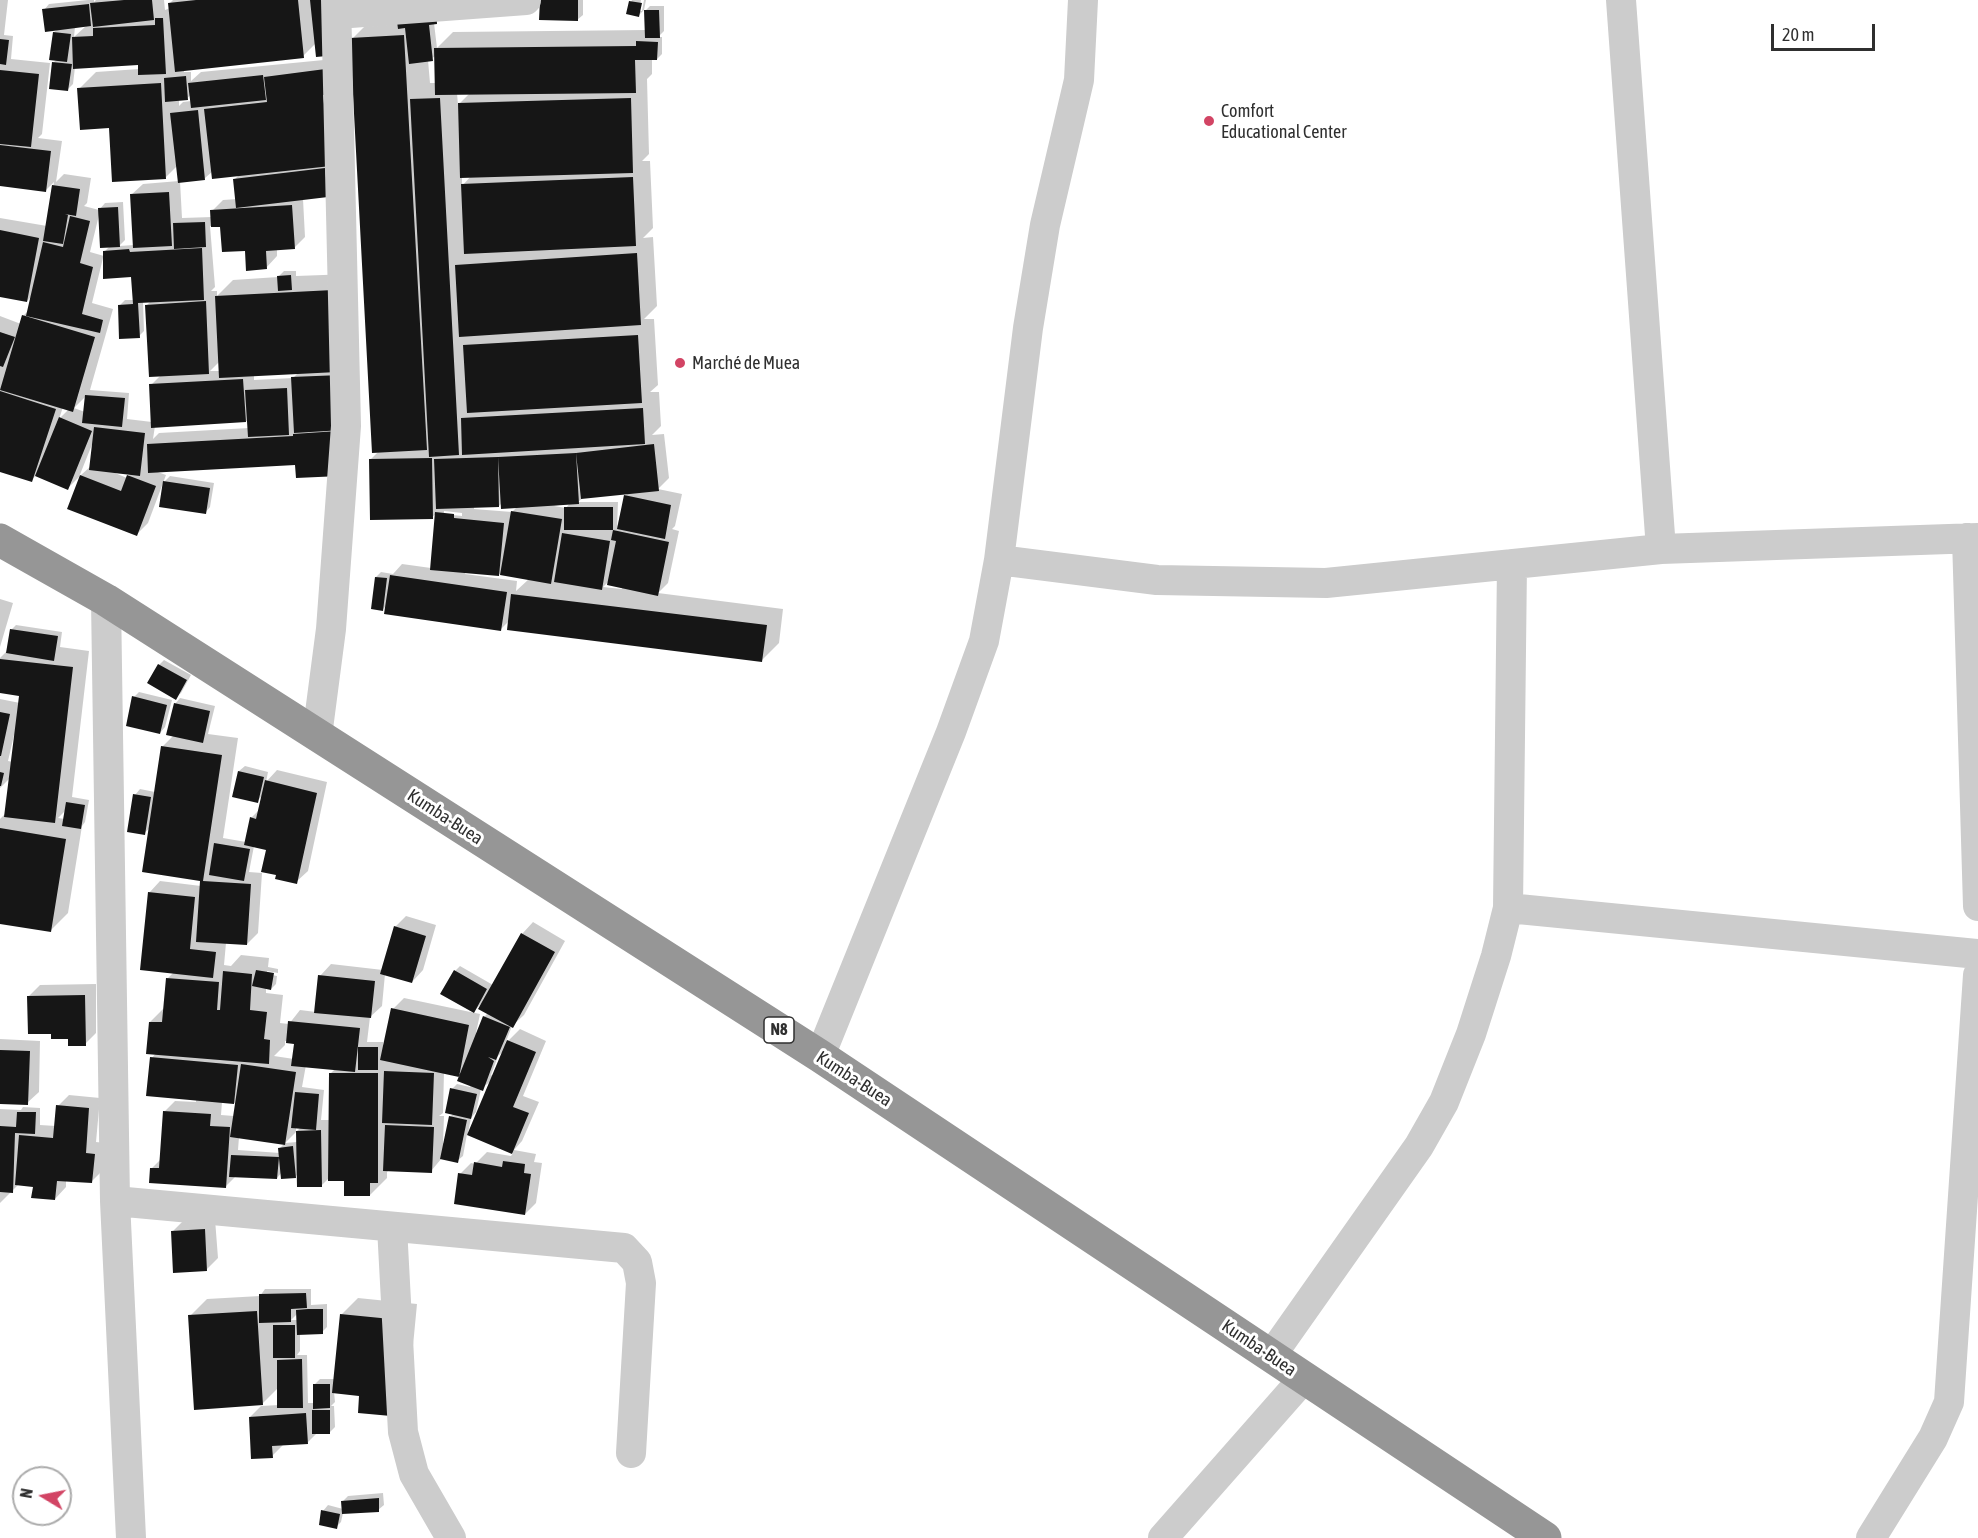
<!DOCTYPE html>
<html>
<head>
<meta charset="utf-8">
<style>
	body { margin:0 }
	#map { position:relative; width:1978px; height:1538px; overflow:hidden; background:#fff; font-family:"Asap Condensed",sans-serif }
	canvas { display:block }
	.north { position:absolute; left:12px; top:1466px; width:60px; height:60px; box-sizing:border-box; background:#fff; border:2px solid #acacac; border-radius:50%; rotate:280deg; font-size:16px; font-weight:700; line-height:24px; text-align:center; color:#2f2f2f }
	.north::after { content:''; display:block; margin:auto; width:21px; height:27px; background:#d24464; clip-path:polygon(50% 0,100% 100%,50% 72%,0 100%) }
	.scale { position:absolute; left:1771px; top:24px; width:104px; height:27px; box-sizing:border-box; border:3px solid #2f2f2f; border-top:0; padding-left:8px; font-size:18px; line-height:21px; white-space:nowrap; color:#2f2f2f; -webkit-text-stroke:4px #fff; paint-order:stroke }
</style>
</head>
<body>
<div id="map">
<canvas width="1978" height="1538"></canvas>
<div class="north">N</div>
<div class="scale">20 m</div>
</div>
<script>
const context = document.querySelector('canvas').getContext('2d');
context.lineJoin = 'round';
function fillPath(path, color) {
  context.fillStyle = color;
  context.fill(path, 'evenodd');
}
function shape(rows) {
  const path = new Path2D();
  for (const r of rows) {
    path.moveTo(r[0], r[1]);
    for (let i = 2; i < r.length; i += 2) path.lineTo(r[i], r[i + 1]);
  }
  return path;
}
function strokePath(path, color, width, dash) {
  context.strokeStyle = color;
  context.lineWidth = width;
  context.lineCap = dash ? 'butt' : 'round';
  context.setLineDash(dash || []);
  context.stroke(path);
}
function write(font, color, halo, rows, align = 'center') {
  context.font = font + ' "Asap Condensed",sans-serif';
  context.lineWidth = 6;
  context.setLineDash([]);
  context.textBaseline = 'middle';
  context.strokeStyle = halo;
  context.fillStyle = color;
  for (const [text, x, y, turn = 0] of rows) {
    context.save();
    context.translate(x, y);
    context.rotate((+turn || 0) * Math.PI / 180);
    context.textAlign = isNaN(turn) ? turn : align;
    if (halo) context.strokeText(text, 0, 0);
    context.fillText(text, 0, 0);
    context.restore();
  }
}
fillPath(shape([
	[0,0,8,0,4,35,13,36,11,59,50,63,42,134,38,138,62,141,56,182,64,174,91,178,87,203,84,206,99,210,105,203,123,202,125,240,119,246,134,245,131,195,143,184,179,181,177,166,166,177,110,126,79,89,96,72,139,69,139,64,75,67,73,84,68,89,53,63,56,60,54,32,58,29,44,10,49,4,88,0,94,0,94,2,96,0,164,0,165,10,170,8,169,4,173,0,337,0,316,43,303,56,184,70,184,72,191,72,191,81,201,72,344,58,347,147,303,199,305,237,294,248,277,249,277,256,266,268,222,225,210,226,215,287,211,291,217,291,217,296,233,280,278,277,284,271,296,271,296,276,350,274,354,417,297,464,155,471,166,475,148,523,136,535,69,509,81,475,91,466,93,442,79,477,68,488,36,475,31,481,0,470,0,316,21,324,23,316,28,311,32,296,27,301,0,296,0,218,47,226,54,182,45,191,0,185],
	[86,26,74,37,75,27],
	[191,95,191,101,183,102,179,106,179,99,187,98],
	[213,171,240,174,235,179,237,199,223,200,212,211,212,217,182,218,180,181,205,178],
	[99,215,110,246,104,252,104,256,90,252],
	[103,258,132,274,134,300,125,300,119,306,139,336,144,331,143,302,151,301,147,305,161,375,151,385,152,422,127,419,129,393,90,390,113,309,92,303],
	[219,362,220,371,210,371],
	[298,373,293,378,254,380,254,375],
	[86,396,85,412,74,408],
	[63,407,69,409,59,419],
	[248,421,249,428,159,433,153,439,155,426],
	[115,473,130,474,127,478],
	[542,0,583,0,583,15,577,20],
	[632,0,641,0,639,11,642,11,644,0,646,0,644,10,639,15,631,2],
	[650,6,664,6,664,31,658,37,662,37,662,54,657,59,652,59,652,74,647,79,649,154,642,161,650,161,653,228,643,238,653,237,657,306,644,319,654,319,658,385,650,392,659,392,661,426,652,435,664,434,669,478,658,489,682,494,675,526,672,529,679,531,668,583,658,593,783,609,779,643,762,660,509,621,501,629,387,605,383,609,376,577,381,572,393,574,402,564,431,568,436,514,432,517,370,460,379,451,352,39,374,17,442,17,434,23,437,48,453,32,646,30,645,11],
	[436,56,436,83,430,83,428,60],
	[457,93,470,93,458,105],
	[462,176,471,176,462,186],
	[629,492,625,496,617,527,618,502,578,502,584,497],
	[503,502,518,506,512,512,474,509,474,507,499,506],
	[570,503,566,508,554,506],
	[444,511,462,513,462,516,444,514],
	[466,571,500,574,529,579,516,591,517,581,465,574],
	[610,580,622,587,622,589,603,587],
	[170,476,214,483,210,507,205,513,163,483],
	[0,599,13,603,0,647],
	[16,625,62,632,60,647,89,651,72,797,89,800,85,822,82,826,68,913,51,930,0,922,0,819,6,813,11,777,0,788,0,699,20,703,21,695,0,692,0,658,8,650,11,630],
	[14,735,16,735,13,762,8,761],
	[66,810,65,819,58,818],
	[164,660,191,675,181,693,175,698,159,665],
	[139,692,172,700,165,727,160,733,134,697],
	[180,698,215,706,208,734,238,738,223,838,246,842,251,818,260,809,263,795,257,801,233,796,239,771,245,766,268,772,266,782,277,770,327,782,308,871,296,882,277,874,268,849,254,846,249,872,262,873,258,933,247,944,226,943,224,965,231,966,241,955,269,958,268,967,278,969,278,973,267,971,267,974,277,976,276,984,271,989,266,988,266,993,283,995,280,1023,289,1024,300,1010,316,1012,320,976,331,964,383,970,395,927,406,916,436,925,423,970,412,982,385,974,382,1006,370,1017,367,1042,383,1042,383,1049,393,1009,404,998,480,1014,476,1033,478,1033,484,1017,488,1013,483,1002,474,1011,455,971,460,966,493,985,522,934,533,922,565,941,524,1015,512,1026,505,1044,520,1029,546,1041,523,1096,539,1102,522,1141,514,1150,536,1154,534,1162,542,1163,536,1203,525,1214,460,1174,471,1163,475,1164,487,1152,511,1156,513,1153,467,1134,463,1156,457,1161,442,1158,431,1171,389,1170,387,1172,387,1178,370,1195,345,1180,330,1177,322,1185,298,1174,295,1177,282,1172,277,1178,236,1176,226,1186,151,1169,161,1159,164,1112,175,1101,196,1102,196,1099,152,1058,156,1053,150,1022,165,1007,168,978,174,972,149,893,160,881,201,886,202,880,150,828,144,833,135,795,140,789,155,792,162,747,174,735,175,704],
	[285,1041,295,1042,294,1059,274,1056,285,1045],
	[505,1050,494,1076,491,1075,498,1056],
	[306,1065,336,1068,330,1074,330,1120,321,1120,324,1090,302,1087],
	[463,1070,471,1085,470,1087,457,1084,452,1089,453,1114,450,1117,445,1143,443,1143,444,1116,439,1116,443,1113,444,1072,458,1075],
	[492,1080,469,1134,468,1133,471,1118,476,1112,481,1089],
	[222,1102,236,1103,234,1116,221,1115],
	[296,1127,301,1127,297,1131,297,1142,285,1143,296,1132],
	[239,1137,284,1144,280,1148,280,1153,238,1150],
	[96,984,96,1033,85,1044,52,1032,29,996,40,985],
	[0,1039,40,1041,39,1092,27,1103,0,1102],
	[69,1095,100,1098,96,1142,105,1143,102,1171,91,1182,66,1180,66,1187,55,1199,34,1185,19,1184,0,1203,0,1109,21,1110,23,1107,40,1108,40,1125,56,1126,58,1106],
	[215,1219,218,1258,206,1270,172,1232,183,1221],
	[265,1289,311,1289,311,1305,327,1304,327,1327,322,1332,300,1333,300,1351,297,1355,307,1355,308,1403,315,1403,314,1385,320,1379,335,1379,341,1315,358,1298,417,1304,408,1398,334,1392,335,1402,331,1406,334,1406,335,1427,329,1433,317,1433,308,1442,283,1445,272,1456,250,1417,261,1406,279,1405,279,1387,262,1404,190,1316,207,1299,260,1296],
	[298,1313,298,1320,291,1320],
	[383,1493,384,1505,378,1510,343,1513,341,1522,336,1527,323,1511,328,1505,343,1509,343,1501,348,1496]
]), '#0003');
fillPath(shape([
	[124,0,152,0,154,20,93,27,90,3],
	[196,0,298,0,304,58,175,72,168,3],
	[310,0,332,0,338,55,316,57],
	[540,0,578,0,578,21,539,20],
	[629,1,642,3,639,17,626,14],
	[89,4,91,26,45,32,42,9],
	[436,9,437,24,429,25,433,61,409,64,405,28,398,29,396,14],
	[644,10,659,10,660,38,645,38],
	[155,18,163,18,166,74,138,75,138,65,73,69,72,37,93,36,93,28,155,25],
	[53,32,71,34,67,62,49,60],
	[404,35,427,450,372,453,350,38],
	[0,39,9,40,6,65,0,64],
	[636,41,658,42,657,60,635,60,636,93,435,95,434,48,636,46],
	[52,62,72,64,68,91,49,89],
	[333,68,335,94,323,95,331,166,212,179,204,109,267,102,264,77],
	[0,70,39,74,31,147,0,144],
	[263,75,266,100,191,108,188,83],
	[186,76,188,100,165,102,164,78],
	[161,83,166,179,112,182,109,128,80,130,77,88],
	[440,98,459,455,429,457,410,99],
	[631,98,633,173,460,178,458,103],
	[198,110,205,180,178,183,170,113],
	[0,145,51,151,46,192,0,186],
	[325,168,328,197,236,208,233,179],
	[633,177,636,246,464,254,461,184],
	[52,185,80,189,76,216,65,214,68,215,63,244,43,241],
	[169,192,172,246,133,248,130,194],
	[292,205,295,249,266,251,267,269,246,271,245,251,222,252,220,227,211,227,210,210],
	[118,207,120,247,100,248,98,208],
	[70,216,90,221,80,263,93,267,82,314,103,320,100,333,26,316,43,242,63,247],
	[205,222,206,247,174,249,173,223],
	[0,230,39,238,27,302,0,297],
	[202,248,204,300,138,303,140,338,119,339,118,305,133,304,131,277,103,279,103,251,129,249,130,252],
	[637,253,641,325,459,337,455,265],
	[291,275,292,290,278,291,277,276],
	[333,290,337,372,219,378,215,296],
	[206,301,209,374,149,377,145,305],
	[22,315,95,337,73,412,0,390],
	[0,332,15,337,3,367,0,366],
	[638,335,642,403,467,413,463,345],
	[341,375,343,430,294,433,291,377],
	[243,379,246,422,151,428,149,384],
	[287,388,289,435,248,437,245,390],
	[0,391,56,409,32,482,0,472],
	[85,395,125,398,122,427,82,423],
	[643,408,645,444,462,455,461,418],
	[59,417,92,431,68,490,35,476],
	[94,427,145,433,140,476,89,470],
	[338,431,340,476,296,478,295,465,148,473,147,444,293,436,293,434],
	[654,444,659,491,581,499,576,453],
	[576,453,579,504,501,509,498,457],
	[498,457,499,507,436,509,434,459],
	[432,458,433,519,370,520,369,459],
	[80,475,121,491,127,475,156,486,137,536,67,509],
	[163,481,210,488,206,514,159,507],
	[624,495,671,505,665,539,617,529],
	[564,507,613,507,613,530,564,530],
	[511,511,562,519,551,584,500,575],
	[435,512,454,514,454,518,504,523,499,576,430,570],
	[613,530,669,542,658,596,607,585,616,541,611,540],
	[562,533,610,541,602,590,554,582],
	[390,575,507,592,501,631,384,614],
	[375,577,387,578,383,611,371,609],
	[511,594,767,625,762,662,507,630],
	[10,629,58,636,54,661,6,653],
	[0,659,73,667,55,823,4,817,19,696,0,693],
	[158,664,187,680,176,700,147,683],
	[132,696,167,705,160,734,126,726],
	[174,703,210,711,203,743,166,735],
	[0,712,10,714,1,756,0,756],
	[161,746,222,755,203,881,251,884,247,945,196,942,200,881,142,872],
	[238,771,264,777,258,803,232,797],
	[0,772,4,773,1,786,0,786],
	[265,780,317,793,297,884,275,879,276,875,261,872,266,850,244,845,250,817,256,819],
	[133,794,151,797,145,835,127,832],
	[66,802,85,805,81,829,62,826],
	[0,828,66,839,51,932,0,924],
	[214,843,250,849,244,881,209,875],
	[148,892,195,897,190,949,216,952,213,978,140,970],
	[394,926,426,936,412,983,380,974],
	[521,933,555,952,513,1028,478,1009],
	[256,970,274,973,271,990,252,986],
	[454,970,487,989,474,1013,440,994],
	[223,971,252,974,250,1010,267,1012,264,1039,270,1040,269,1064,146,1054,149,1022,162,1022,166,978,219,982,217,1010,220,1010],
	[318,975,375,981,371,1018,314,1013],
	[85,995,86,1046,68,1046,68,1039,51,1039,51,1034,28,1034,27,996],
	[391,1008,469,1025,459,1077,380,1060],
	[483,1016,510,1027,496,1060,488,1057,494,1061,483,1091,457,1081],
	[288,1021,360,1028,355,1072,291,1066,294,1044,286,1043],
	[507,1040,536,1052,513,1107,529,1113,512,1154,467,1135],
	[358,1047,378,1047,378,1070,358,1070],
	[0,1050,30,1051,28,1105,0,1104],
	[150,1057,238,1065,234,1104,146,1096],
	[241,1064,296,1072,285,1145,230,1137],
	[384,1071,434,1073,432,1125,382,1123],
	[329,1073,378,1073,378,1183,370,1183,370,1196,344,1196,344,1181,328,1181],
	[450,1088,477,1094,471,1119,445,1113],
	[295,1092,319,1094,316,1130,291,1128],
	[56,1105,89,1108,86,1153,95,1154,92,1183,57,1181,55,1200,31,1198,33,1187,15,1185,19,1135,53,1138],
	[163,1111,211,1114,210,1126,230,1127,226,1188,149,1183,150,1168,159,1168],
	[17,1112,36,1112,35,1134,15,1133,13,1193,0,1192,0,1126,16,1127],
	[449,1116,467,1120,458,1163,440,1159],
	[385,1125,434,1127,432,1173,383,1171],
	[321,1130,322,1187,297,1187,296,1131],
	[293,1146,296,1178,281,1179,278,1148],
	[231,1155,279,1157,277,1179,229,1177],
	[503,1161,525,1164,524,1173,531,1174,525,1215,454,1204,458,1173,472,1175,474,1162,502,1167],
	[205,1229,207,1271,173,1273,171,1231],
	[306,1293,307,1308,291,1309,291,1322,259,1323,259,1294],
	[308,1309,323,1309,323,1334,297,1335,296,1310],
	[257,1311,263,1405,194,1410,188,1315],
	[340,1314,401,1320,391,1416,358,1413,359,1396,332,1393],
	[273,1325,295,1325,295,1358,273,1358],
	[302,1359,303,1408,277,1408,277,1360],
	[313,1384,330,1384,330,1408,313,1409],
	[312,1410,330,1410,330,1434,312,1434],
	[306,1413,308,1444,272,1446,273,1458,251,1459,249,1417],
	[379,1498,379,1512,342,1514,341,1501],
	[321,1510,340,1514,337,1529,319,1525]
]), '#161616');
strokePath(shape([
	[1621,0,1661,549],
	[337,14,526,0],
	[1967,538,1978,906],
	[999,560,1157,580,1326,583,1661,549,1978,538],
	[106,600,115,1201,131,1538],
	[317,736,331,629,346,426,336,0],
	[1508,908,1978,954],
	[820,1056,951,732,984,641,999,560,1028,328,1045,225,1079,80,1083,0],
	[115,1201,624,1248,637,1262,641,1283,631,1453],
	[392,1227,403,1432,414,1474,451,1538],
	[1271,1356,1419,1146,1444,1102,1471,1034,1496,956,1508,908,1512,564],
	[1163,1538,1304,1378],
	[1871,1538,1933,1438,1949,1402,1978,975]
]), '#ccc', 30);
strokePath(shape([
	[0,540,106,600,820,1056,1545,1538]
]), '#969696', 33);
for (const [x, y, r, color] of [
	[1209,121,6,"#d24464"],
	[680,363,6,"#d24464"]
]) {
  const dot = new Path2D();
  dot.arc(x, y, r, 0, 2 * Math.PI);
  context.fillStyle = color;
  context.fill(dot);
  strokePath(dot, '#fff', 2);
}
for (const [x, y, w] of [
	[779,1030,30]
]) {
  const box = new Path2D();
  box.roundRect(x - w / 2, y - 13, w, 26, 4.5);
  context.fillStyle = '#fff';
  context.fill(box);
  strokePath(box, '#2f2f2f', 1.5);
}
write('bold 16px', '#2f2f2f', null, [
	["N8",779,1030]
]);
write('18px', '#2f2f2f', '#fff', [
	["Comfort",1221,111],
	["Educational Center",1221,132],
	["Marché de Muea",692,363]
], 'left');
write('18px', '#2f2f2f', '#fff', [
	["Kumba-Buea",445,817,33],
	["Kumba-Buea",854,1079,33],
	["Kumba-Buea",1259,1348,34]
]);
</script>
</body>
</html>
